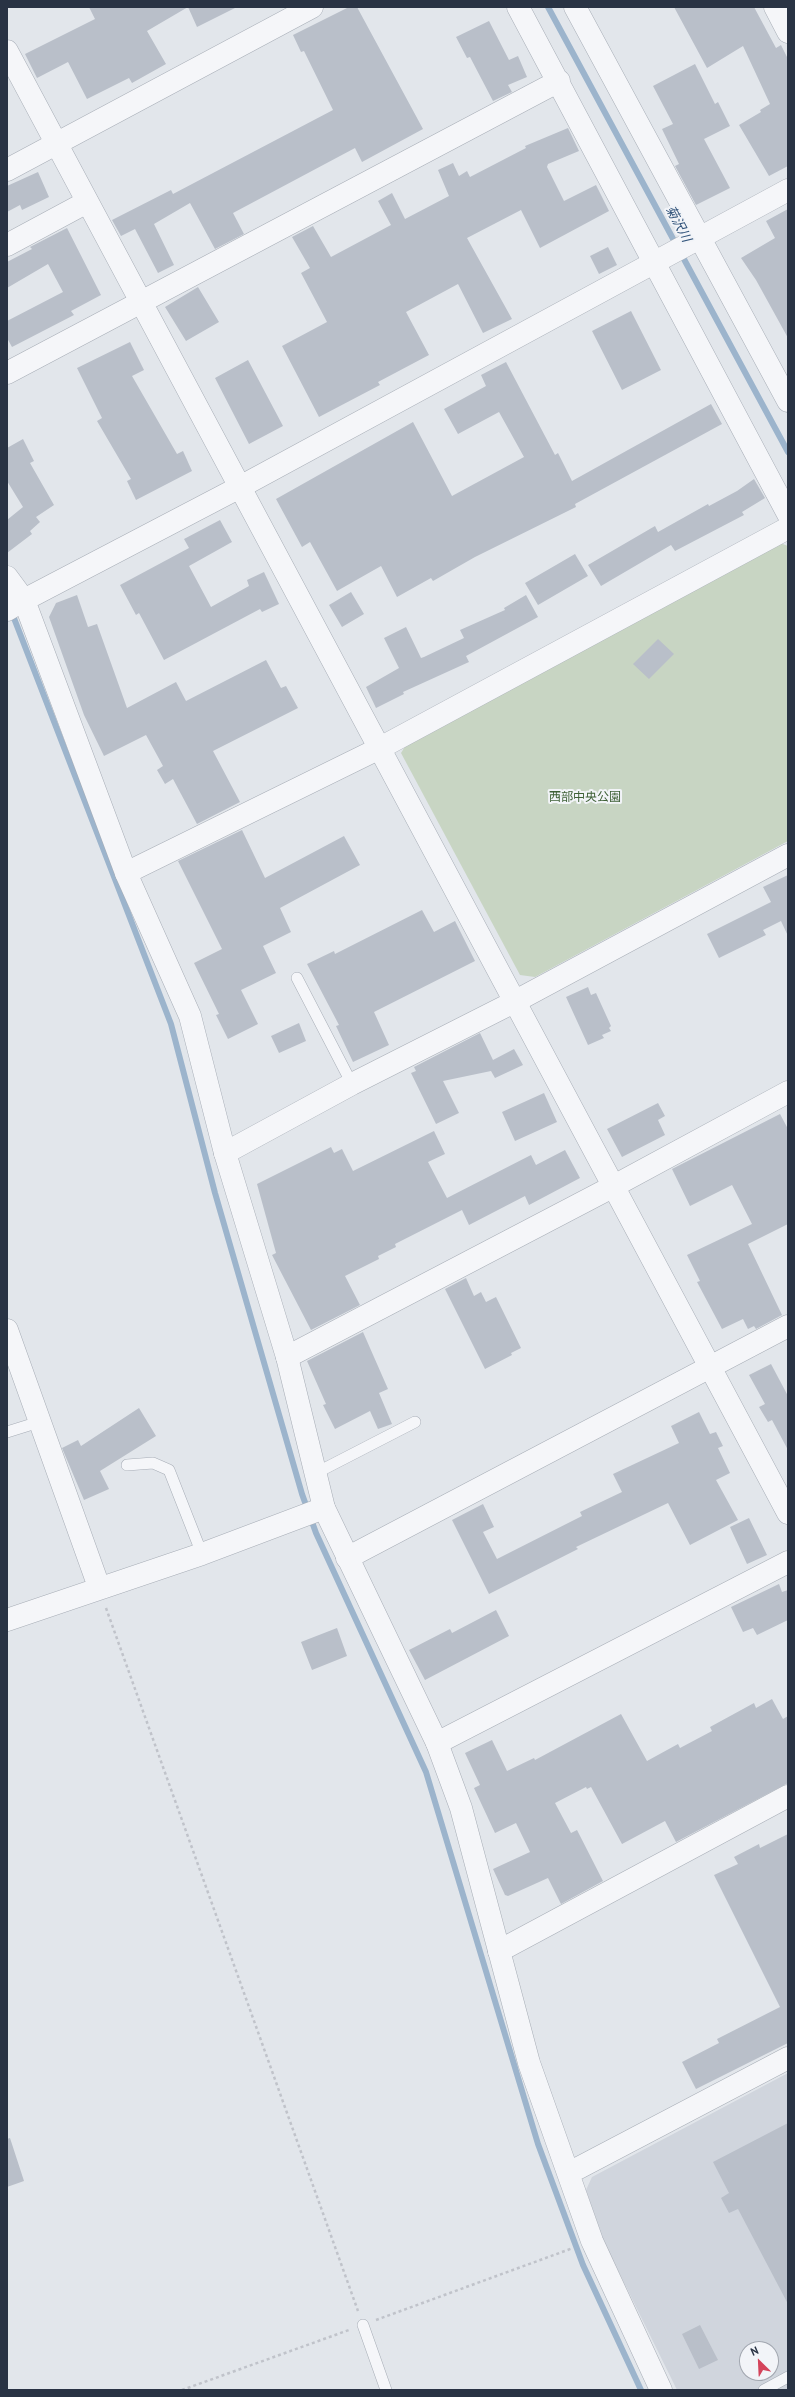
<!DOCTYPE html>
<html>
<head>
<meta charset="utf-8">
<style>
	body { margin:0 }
	#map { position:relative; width:795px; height:2397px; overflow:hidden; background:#e2e6eb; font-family:"PT Sans",sans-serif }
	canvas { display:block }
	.frame { position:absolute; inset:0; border:8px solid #293344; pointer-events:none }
	.north { position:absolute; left:739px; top:2341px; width:40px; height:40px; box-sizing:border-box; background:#f2f4f8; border:1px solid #a2a7b0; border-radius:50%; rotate:336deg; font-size:11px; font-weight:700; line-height:16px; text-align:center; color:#293344 }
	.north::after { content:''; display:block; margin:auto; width:14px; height:18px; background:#d4435b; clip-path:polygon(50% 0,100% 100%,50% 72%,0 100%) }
</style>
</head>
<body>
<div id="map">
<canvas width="795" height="2397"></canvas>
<div class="frame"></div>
<div class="north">N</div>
</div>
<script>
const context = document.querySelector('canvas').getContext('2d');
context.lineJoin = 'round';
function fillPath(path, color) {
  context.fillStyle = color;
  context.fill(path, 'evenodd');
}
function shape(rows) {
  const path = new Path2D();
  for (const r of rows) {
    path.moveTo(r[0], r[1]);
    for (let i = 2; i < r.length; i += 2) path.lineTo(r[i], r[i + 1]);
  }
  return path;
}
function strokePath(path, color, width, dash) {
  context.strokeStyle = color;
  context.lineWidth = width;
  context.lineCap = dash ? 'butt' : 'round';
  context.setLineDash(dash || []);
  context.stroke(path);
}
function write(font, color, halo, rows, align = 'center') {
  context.font = font + ' "PT Sans","Noto Sans JP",sans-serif';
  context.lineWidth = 4;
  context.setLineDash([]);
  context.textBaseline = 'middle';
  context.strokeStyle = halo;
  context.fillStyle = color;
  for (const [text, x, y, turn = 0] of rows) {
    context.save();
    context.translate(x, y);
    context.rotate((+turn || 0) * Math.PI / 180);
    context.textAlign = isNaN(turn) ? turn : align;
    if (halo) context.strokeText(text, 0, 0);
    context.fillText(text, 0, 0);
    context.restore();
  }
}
fillPath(shape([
	[788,2073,788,2390,677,2390,603,2240,586,2190,592,2177],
	[747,2349,771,2349,771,2373,747,2373]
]), '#d0d5dd');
fillPath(shape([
	[780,543,788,546,788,841,535,977,520,975,401,753,409,740]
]), '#c8d5c3');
strokePath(shape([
	[548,7,788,452],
	[12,613,171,1024,215,1193,302,1494,316,1533,426,1772,538,2144,583,2265,641,2390]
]), '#9cb4cc', 6);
fillPath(shape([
	[89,7,237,7,197,27,188,7,147,31,166,64,132,83,129,78,87,99,68,62,37,78,25,54,95,19],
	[349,7,357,7,423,129,362,162,355,148,233,213,244,234,215,249,190,203,154,224,174,265,158,273,135,229,121,236,112,220,171,190,173,194,333,110,304,51,301,52,293,35],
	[674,7,754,7,776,48,781,45,788,59,788,166,769,176,739,125,761,112,760,110,770,104,743,46,707,68],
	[489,21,509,60,518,56,527,77,508,85,512,92,493,101,470,57,467,58,456,37],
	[695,64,715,104,718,102,730,126,704,139,730,188,696,205,675,166,679,164,662,129,673,124,653,86],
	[568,128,579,151,548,164,547,167,564,201,596,185,609,211,540,248,521,210,467,238,512,319,483,333,458,284,406,312,429,355,378,382,380,385,319,417,282,346,327,322,301,273,310,268,292,237,313,226,331,257,391,225,378,201,392,193,405,219,449,196,438,170,453,163,459,176,467,171,470,177,526,148,525,146],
	[38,172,49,197,22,210,20,205,7,212,7,186],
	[788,209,788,338,756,280,741,258,775,238,766,221],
	[67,228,101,295,71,311,74,315,12,347,7,338,7,321,63,292,48,264,7,288,7,262,32,249,30,247],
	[608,247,617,265,599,274,590,256],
	[198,287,219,322,186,341,165,307],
	[631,311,661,370,622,390,592,331],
	[130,342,144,370,132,376,177,454,183,451,192,471,136,500,127,481,131,479,97,421,102,418,77,368],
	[248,360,283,426,249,444,215,378],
	[506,362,555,455,558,453,572,481,711,404,722,424,575,504,576,507,475,557,433,581,431,578,397,597,381,566,337,591,310,542,302,547,276,499,413,422,452,496,524,457,499,412,458,434,444,409,486,386,481,375],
	[23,439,34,461,30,463,54,505,36,517,40,522,30,531,32,534,7,553,7,520,23,507,7,481,7,448],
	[754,479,765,498,742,512,744,515,675,551,671,545,601,586,588,565,655,526,658,532,708,504,709,506,737,491],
	[220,520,232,542,189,566,211,607,249,586,247,580,264,572,279,604,262,612,260,609,164,660,139,613,136,615,120,585,189,548,184,539],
	[575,554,588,576,538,605,525,583],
	[351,592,364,614,342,627,329,605],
	[77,595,88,627,97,624,127,708,176,682,186,701,266,660,281,688,286,686,298,708,213,751,240,802,197,824,173,779,165,784,157,770,163,766,146,735,104,756,84,715,49,617,56,603],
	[526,595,538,617,466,656,469,662,403,692,404,694,376,708,366,687,399,668,384,638,406,627,421,658,424,657,464,638,460,630,505,610,504,608],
	[658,639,674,654,649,679,633,664],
	[242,830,265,878,344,836,360,865,280,908,291,932,263,946,276,973,241,990,258,1024,228,1039,216,1015,219,1014,194,963,222,949,178,861],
	[788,875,788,936,781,921,763,930,766,935,719,958,707,934,771,902,763,887],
	[422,910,434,932,455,921,475,961,374,1012,389,1045,353,1062,336,1026,339,1025,307,964,334,951,335,954],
	[588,987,591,995,596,993,611,1026,609,1028,611,1031,602,1035,604,1038,588,1045,566,997],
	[299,1023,306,1041,279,1053,271,1036],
	[480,1033,493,1060,514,1049,523,1065,495,1078,491,1071,443,1081,459,1113,436,1124,411,1073,416,1071,414,1067],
	[544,1093,557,1122,515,1141,502,1112],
	[658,1103,665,1116,658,1120,665,1135,622,1157,607,1129],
	[780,1114,788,1129,788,1224,748,1244,782,1315,756,1329,754,1326,748,1329,743,1319,722,1329,697,1282,700,1281,687,1255,752,1224,732,1185,690,1206,672,1169],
	[434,1131,445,1154,428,1162,447,1198,531,1155,536,1165,565,1150,580,1178,529,1205,525,1196,469,1225,462,1210,395,1244,396,1247,378,1256,379,1259,345,1276,360,1305,311,1330,272,1255,276,1253,257,1184,331,1147,334,1153,342,1149,353,1171],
	[466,1278,474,1296,481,1292,486,1302,496,1297,521,1348,511,1353,512,1355,485,1369,445,1289],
	[363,1332,388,1389,379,1393,392,1424,378,1429,370,1411,335,1429,323,1405,326,1404,307,1361],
	[771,1364,788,1396,788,1450,772,1420,768,1422,759,1407,765,1404,749,1375],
	[139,1408,156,1436,100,1471,109,1489,84,1500,62,1448,78,1440,81,1446],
	[699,1412,710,1434,716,1432,723,1446,718,1448,730,1473,716,1480,738,1520,690,1545,668,1503,576,1547,578,1549,489,1594,452,1520,483,1504,494,1527,483,1532,497,1559,582,1516,580,1512,622,1492,613,1474,679,1443,671,1426],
	[749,1518,767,1555,747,1564,730,1527],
	[779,1584,782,1592,788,1590,788,1620,757,1635,753,1628,743,1632,731,1607],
	[496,1610,509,1636,425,1680,409,1650,450,1629,452,1633],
	[337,1628,347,1656,312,1670,301,1642],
	[772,1699,783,1719,788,1716,788,1783,676,1842,665,1821,622,1844,591,1787,587,1789,586,1787,555,1803,571,1833,577,1830,603,1881,561,1904,548,1878,508,1896,505,1895,493,1869,530,1852,516,1823,495,1833,474,1788,480,1785,465,1753,492,1740,507,1771,534,1758,535,1760,621,1714,647,1761,678,1744,680,1748,712,1731,710,1727,754,1703,756,1708],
	[788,1834,788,2043,696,2089,682,2062,719,2043,717,2039,780,2007,714,1875,738,1864,734,1857,759,1844,760,1848],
	[788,2123,788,2304,738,2209,729,2213,721,2198,729,2193,713,2162],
	[10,2138,24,2181,7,2187,7,2139],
	[700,2325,718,2360,699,2369,682,2334]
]), '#b9bfc9');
const service = shape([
	[297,978,352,1084],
	[7,1432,39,1422],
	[127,1465,153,1463,169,1470,202,1554],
	[316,1473,415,1422],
	[363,2325,386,2390],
	[764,2390,788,2377]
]);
const minor = shape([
	[518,7,788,514],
	[575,7,788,401],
	[775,7,788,32],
	[7,170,312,7],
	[7,245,87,202],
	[7,373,559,81],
	[7,610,24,600],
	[126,873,380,748,788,528],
	[225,1153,352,1084,514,1002,788,855],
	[7,1330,99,1587],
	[287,1357,614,1186,788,1092],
	[347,1558,788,1326],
	[7,1620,202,1554,324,1508],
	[437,1743,788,1562],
	[499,1951,788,1796]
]);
const tertiary = shape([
	[7,51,788,1513],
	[7,577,24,600,126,873,190,1016,225,1153,287,1357,324,1508,437,1743,461,1808,529,2063,592,2241,661,2390],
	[24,600,240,487,788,190],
	[569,2173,788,2058]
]);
strokePath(service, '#a7adb6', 12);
strokePath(minor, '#a7adb6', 23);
strokePath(tertiary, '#a7adb6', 23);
strokePath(shape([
	[106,1608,358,2311],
	[376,2320,573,2248],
	[182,2390,349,2330]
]), '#c0c3ca', 2.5, [3, 3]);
strokePath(service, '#f5f6f9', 11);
strokePath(minor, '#f5f6f9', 22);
strokePath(tertiary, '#f5f6f9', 22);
write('12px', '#3e6036', '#f2f4f8', [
	["西部中央公園",585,798]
]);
write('italic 13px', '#31537a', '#f2f4f8', [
	["菊沢川",678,224,62]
]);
</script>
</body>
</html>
